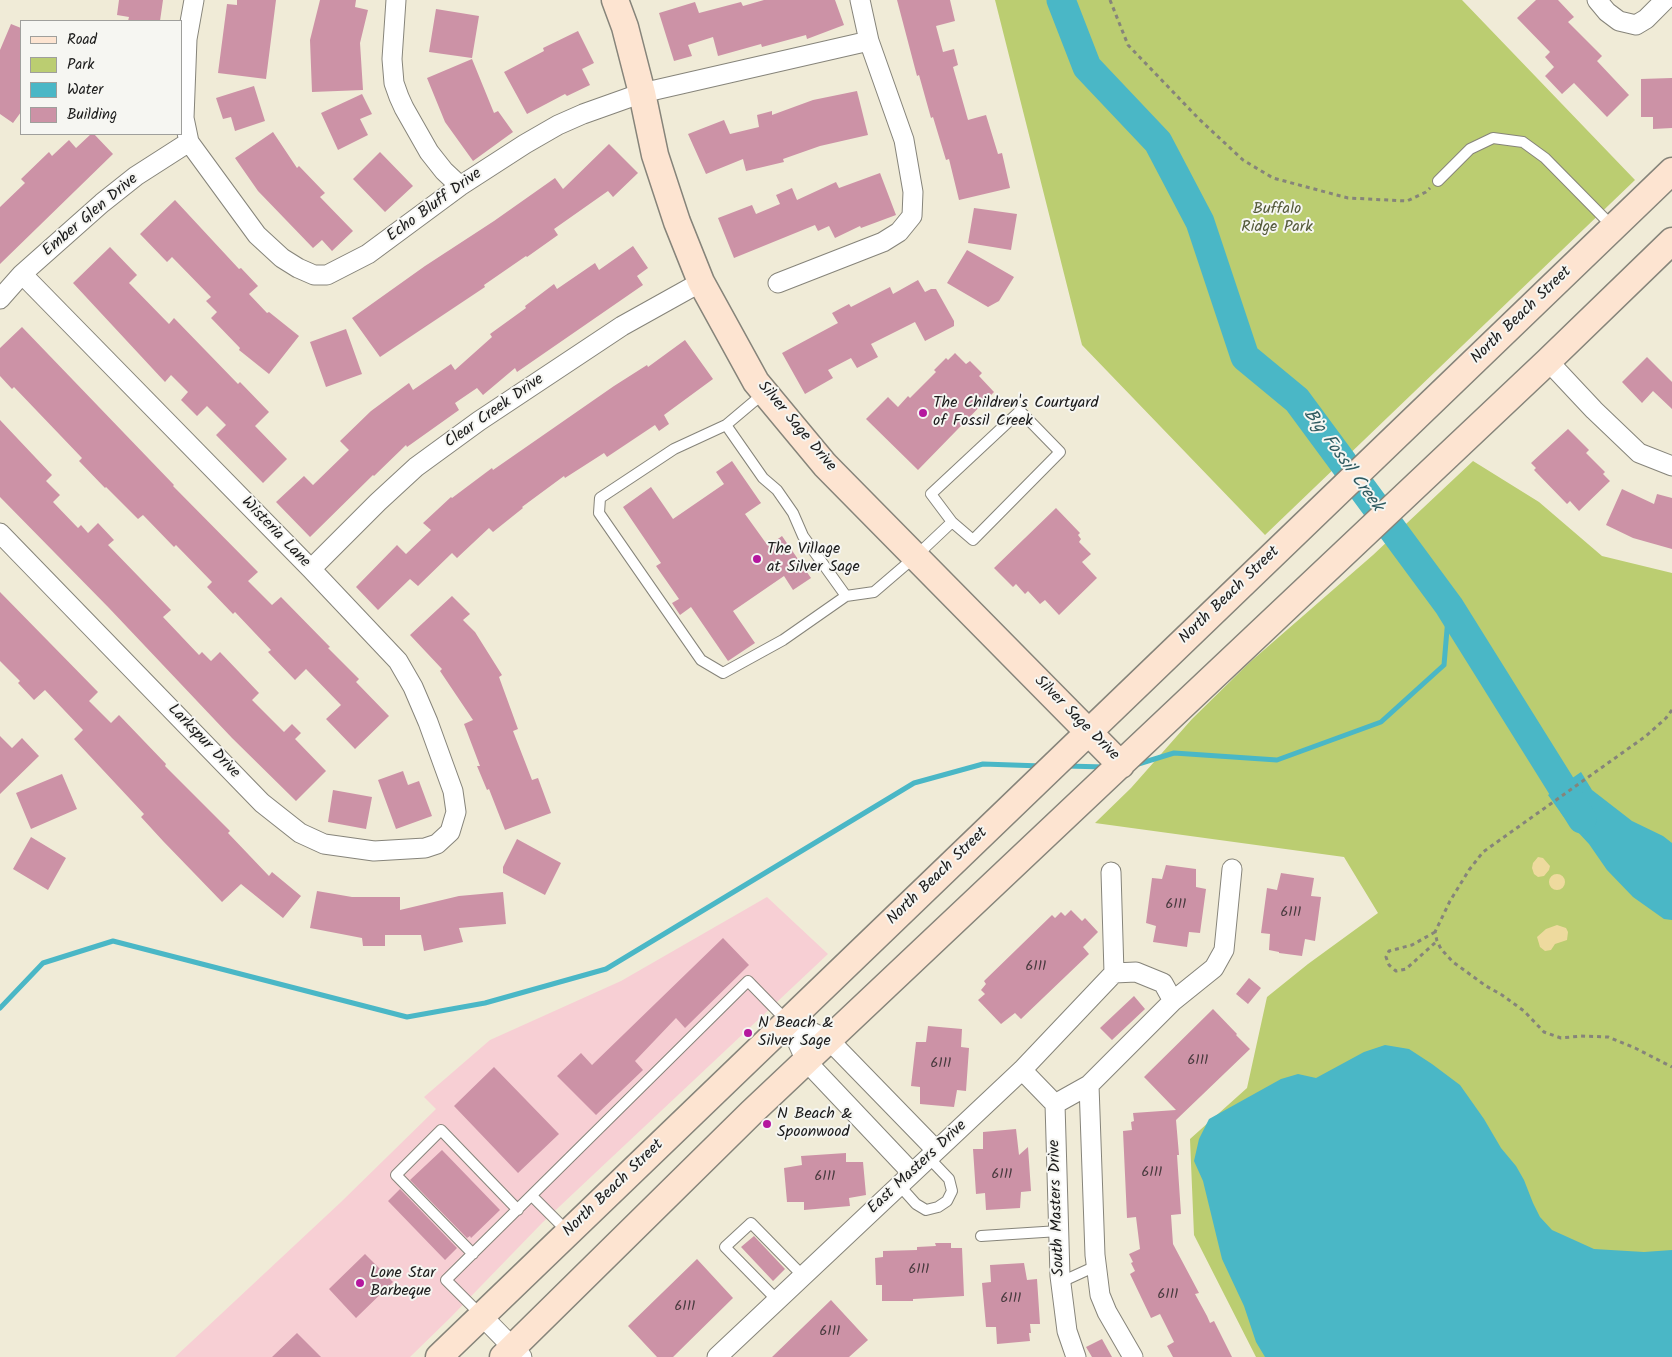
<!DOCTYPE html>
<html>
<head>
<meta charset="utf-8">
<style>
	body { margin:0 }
	#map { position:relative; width:1672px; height:1357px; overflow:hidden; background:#f0ebd7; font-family:Kalam,sans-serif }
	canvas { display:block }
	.legend { position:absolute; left:20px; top:20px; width:162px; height:115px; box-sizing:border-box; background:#f6f6f2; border:1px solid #9f9f9c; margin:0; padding:6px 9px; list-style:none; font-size:15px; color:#1c1c1c }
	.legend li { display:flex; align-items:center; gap:10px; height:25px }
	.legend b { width:25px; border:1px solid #9f9f9c }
</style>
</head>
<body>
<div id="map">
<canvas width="1672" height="1357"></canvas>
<ul class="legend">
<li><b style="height:6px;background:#fde4d1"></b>Road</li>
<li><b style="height:14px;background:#bbcd71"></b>Park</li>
<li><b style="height:14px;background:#4ab7c6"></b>Water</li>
<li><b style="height:14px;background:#cc92a6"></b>Building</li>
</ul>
</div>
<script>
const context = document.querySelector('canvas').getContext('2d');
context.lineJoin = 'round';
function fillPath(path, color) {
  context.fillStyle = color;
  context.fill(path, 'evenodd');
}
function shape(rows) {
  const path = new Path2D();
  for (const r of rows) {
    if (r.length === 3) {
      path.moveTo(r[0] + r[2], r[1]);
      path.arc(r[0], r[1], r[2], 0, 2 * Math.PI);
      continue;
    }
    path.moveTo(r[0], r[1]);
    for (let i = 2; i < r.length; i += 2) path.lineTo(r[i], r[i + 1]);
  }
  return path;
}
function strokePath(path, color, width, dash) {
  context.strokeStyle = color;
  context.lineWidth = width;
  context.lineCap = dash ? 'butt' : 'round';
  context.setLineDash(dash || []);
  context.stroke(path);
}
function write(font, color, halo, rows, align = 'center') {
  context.font = font + ' Kalam,sans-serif';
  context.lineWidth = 4;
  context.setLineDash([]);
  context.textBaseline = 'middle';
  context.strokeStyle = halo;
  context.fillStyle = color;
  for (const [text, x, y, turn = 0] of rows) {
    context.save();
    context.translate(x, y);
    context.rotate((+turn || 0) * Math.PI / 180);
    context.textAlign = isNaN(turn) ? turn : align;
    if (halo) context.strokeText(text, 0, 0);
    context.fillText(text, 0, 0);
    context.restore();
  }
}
fillPath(shape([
	[767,897,828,954,543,1222,450,1318,410,1357,175,1357,341,1202,436,1109,424,1097,490,1040,621,981]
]), '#f7cfd4');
fillPath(shape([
	[995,0,1462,0,1635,180,1265,535,1082,345],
	[1473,461,1539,502,1602,556,1672,573,1672,1357,1256,1357,1194,1235,1190,1139,1247,1088,1267,997,1308,964,1378,913,1344,857,1095,823,1131,788,1192,719,1249,663,1373,555]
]), '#bbcd71');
fillPath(shape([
	[1538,857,1543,858,1550,866,1549,870,1544,876,1538,877,1534,874,1532,868,1533,863],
	[1557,882,8],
	[1557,925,1566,928,1568,932,1567,940,1555,944,1551,950,1545,951,1540,947,1537,937,1546,929]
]), '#eeda9e');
fillPath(shape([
	[1581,772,1592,790,1632,821,1663,836,1672,843,1672,920,1664,919,1633,897,1607,870,1589,844,1563,816,1548,795],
	[1385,1045,1409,1049,1432,1064,1460,1085,1484,1119,1501,1148,1516,1166,1524,1180,1533,1203,1540,1217,1552,1230,1594,1249,1644,1252,1672,1250,1672,1357,1265,1357,1256,1342,1244,1306,1222,1259,1203,1181,1194,1161,1199,1139,1209,1119,1281,1079,1298,1074,1316,1078,1364,1052]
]), '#4ab7c6');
strokePath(shape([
	[1135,765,1174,753,1277,760,1381,722,1444,665,1449,606],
	[1066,766,1105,767],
	[0,1008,43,963,113,941,407,1017,485,1003,606,969,914,783,983,764,1042,766]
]), '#4ab7c6', 5);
strokePath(shape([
	[1061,0,1087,67,1158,142,1200,222,1245,357,1297,400,1449,606,1582,819]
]), '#4ab7c6', 29);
fillPath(shape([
	[119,0,163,0,160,21,128,21,129,17,117,15],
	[237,0,276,0,266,79,218,73,227,4,237,5],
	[320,0,356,0,355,7,368,10,360,43,363,90,312,92,310,40],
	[764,0,835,0,844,25,807,39,806,35,762,47,761,44,718,56,713,37,688,45,692,56,674,61,659,13,695,2,699,13,741,2,743,6],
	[897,0,950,0,955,21,936,26,943,52,954,49,958,65,953,67,968,120,986,115,998,154,1002,153,1010,188,959,200,949,159,946,160,933,117,931,118,919,75,917,76],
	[1536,0,1558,0,1574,17,1568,22,1602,56,1597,61,1629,95,1607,117,1574,83,1562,94,1545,76,1554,67,1545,57,1550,52,1517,18],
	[436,9,479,16,472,58,429,52],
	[11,24,21,28,21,112,13,123,0,114,0,50],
	[578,31,594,63,582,69,590,85,567,96,565,94,527,114,504,72,544,51,543,48],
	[472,59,494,113,498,111,513,132,473,161,445,122,427,78],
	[1672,78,1672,128,1653,129,1653,117,1641,117,1641,79],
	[254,86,265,121,235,131,231,117,223,119,216,98],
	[857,91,868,135,820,146,783,159,784,162,746,171,743,159,706,174,688,134,724,120,730,134,759,127,757,115,772,111,772,115,813,100],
	[362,94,372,114,360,119,368,135,338,150,321,113],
	[273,132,297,168,299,166,325,193,320,197,353,231,332,251,322,240,313,248,258,191,235,158],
	[91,134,94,134,113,154,0,264,0,207,25,183,21,179,49,152,52,156,69,140,76,148],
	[609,144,638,173,613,197,608,191,554,229,558,235,527,257,526,256,484,285,485,287,380,357,352,318,425,266,494,221,555,178,563,189],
	[380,152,413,186,385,212,353,179],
	[880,173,896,215,861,228,860,226,835,238,829,226,818,231,815,225,734,258,718,218,752,205,756,214,780,204,776,195,792,188,797,200,836,182,839,188],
	[175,200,239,269,241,268,258,286,249,294,267,313,269,312,299,336,269,374,239,350,240,348,211,318,217,312,206,301,211,297,172,257,167,262,140,234],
	[974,208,1017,214,1011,250,968,243],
	[633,246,648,268,637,276,643,285,517,372,515,368,483,395,477,388,455,403,459,410,407,447,406,445,374,476,373,475,310,537,276,502,304,476,313,485,349,450,340,441,371,411,409,383,413,390,451,364,455,370,492,337,490,334,526,308,525,306,554,284,557,289,595,263,599,270],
	[110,247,137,275,129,283,169,324,174,318,238,384,240,382,269,412,255,426,287,459,263,483,216,435,226,425,207,406,197,416,181,400,188,392,171,375,165,382,73,283],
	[967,250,1014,277,999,301,988,307,947,283],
	[918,280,925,292,931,289,936,289,954,321,954,326,925,341,915,322,871,344,878,357,857,368,851,358,828,370,833,378,805,394,782,353,838,323,832,313,849,304,851,307,890,287,893,294],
	[22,327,174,485,173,486,258,572,248,581,272,605,281,597,330,647,328,648,359,679,356,682,389,716,355,749,326,719,341,705,306,669,295,680,268,652,271,650,235,612,233,614,207,587,212,582,176,545,174,547,143,515,138,519,106,487,105,488,79,461,82,458,14,387,12,389,0,376,0,348],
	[346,329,362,374,326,387,310,342],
	[685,340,713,379,664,415,669,424,659,431,655,425,607,457,604,453,565,478,564,476,522,507,523,508,493,532,489,528,457,558,452,553,418,586,410,579,378,610,356,587,397,545,406,554,431,530,423,523,451,497,452,498,492,468,493,470,614,386,647,365,648,367],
	[955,353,966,364,970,361,982,373,979,376,994,392,918,470,866,419,888,397,898,407,908,396,910,398,936,372,934,370,946,358,948,360],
	[1647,357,1672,382,1672,409,1653,391,1642,403,1622,382],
	[0,420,52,475,46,481,60,495,53,502,78,528,81,525,88,533,98,523,114,540,108,545,171,610,163,617,199,655,202,652,211,661,220,652,259,693,252,700,284,732,292,724,301,733,295,739,326,771,296,801,232,738,109,608,0,497],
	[1568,429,1589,450,1586,453,1605,472,1603,474,1610,481,1579,511,1570,501,1567,504,1534,470,1536,468,1531,463],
	[732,461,761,503,745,514,768,546,782,536,811,578,793,590,784,576,733,611,755,643,728,661,691,607,680,615,672,603,679,599,656,566,661,563,623,507,651,487,673,519,724,484,716,472],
	[1622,489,1654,504,1657,494,1672,498,1672,549,1633,538,1606,525],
	[1056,508,1080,533,1078,535,1081,539,1079,542,1091,554,1082,562,1097,578,1059,615,1045,600,1040,604,1028,591,1025,594,1016,584,1013,587,994,568],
	[0,592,98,692,89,701,111,723,119,715,166,764,165,766,230,831,228,833,269,876,272,872,301,896,283,918,241,884,222,902,163,841,141,817,144,814,74,739,83,730,45,690,34,700,18,683,20,681,0,661],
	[452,596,470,614,463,620,475,632,502,675,499,677,518,729,513,731,532,780,538,778,551,813,505,830,489,789,487,790,477,766,480,766,464,724,473,720,440,671,442,669,410,635],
	[0,736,12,748,22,738,39,756,0,794],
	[403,771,408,785,419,781,432,816,396,829,378,780],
	[62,774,77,809,31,829,16,793],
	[333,790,372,797,366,829,328,822],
	[31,837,66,858,48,890,13,869],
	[517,839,561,863,545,895,503,873,503,867],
	[1166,865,1196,869,1196,887,1206,889,1200,933,1189,932,1187,947,1153,942,1156,926,1146,923,1152,878,1162,879],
	[1281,873,1314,878,1311,896,1321,897,1315,941,1305,939,1302,956,1279,953,1279,952,1269,950,1270,934,1261,933,1267,888,1277,890],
	[317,891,352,897,400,897,400,910,459,896,503,892,506,924,459,928,463,942,424,951,421,935,385,935,385,946,363,946,362,938,310,928],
	[1071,910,1082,921,1085,918,1098,932,1083,947,1089,954,1021,1019,1015,1013,1001,1024,978,1000,985,994,981,990,986,984,984,981,1052,915,1055,918,1061,912,1065,916],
	[723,938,749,965,685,1028,676,1018,635,1061,643,1070,596,1115,557,1076,581,1053,592,1065],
	[1249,978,1261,988,1248,1004,1236,994],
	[1134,996,1145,1009,1112,1040,1100,1028],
	[1213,1009,1237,1034,1236,1035,1250,1049,1176,1120,1179,1155,1177,1155,1181,1214,1171,1215,1173,1244,1199,1293,1195,1294,1207,1316,1210,1323,1214,1321,1232,1357,1173,1357,1167,1346,1174,1342,1160,1314,1151,1318,1130,1274,1135,1271,1131,1263,1133,1262,1129,1254,1140,1249,1136,1217,1127,1218,1123,1131,1132,1130,1131,1122,1134,1121,1133,1113,1176,1110,1144,1077],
	[928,1026,962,1029,961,1047,969,1048,966,1091,957,1090,954,1107,920,1104,920,1087,911,1086,916,1042,926,1042],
	[494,1067,559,1134,518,1173,454,1106],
	[1016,1129,1019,1155,1028,1147,1031,1191,1021,1192,1020,1208,986,1210,985,1193,976,1194,973,1149,983,1149,983,1132],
	[442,1150,500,1210,471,1238,470,1236,467,1238,410,1180],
	[846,1153,846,1162,863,1162,866,1195,849,1198,850,1206,804,1210,804,1202,787,1202,784,1168,802,1165,801,1156],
	[400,1189,457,1248,445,1260,388,1201],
	[754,1236,785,1269,773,1281,741,1247],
	[935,1243,951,1243,951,1248,962,1248,964,1296,913,1299,913,1301,882,1301,882,1285,876,1285,875,1258,883,1257,883,1251,917,1250,917,1247,936,1246],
	[365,1254,393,1282,356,1318,329,1289],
	[697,1259,733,1298,673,1357,657,1357,628,1326],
	[1024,1263,1027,1280,1037,1279,1040,1324,1030,1324,1031,1333,1029,1333,1030,1341,997,1344,996,1327,986,1327,982,1283,991,1282,990,1265],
	[831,1300,868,1340,849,1357,772,1357],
	[297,1333,321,1357,272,1357],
	[1102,1339,1112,1357,1092,1357,1086,1347]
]), '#cc92a6');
const lane = shape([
	[1438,181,1470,149,1493,138,1523,142,1545,158,1613,227],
	[764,393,726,425,763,478,777,490,793,513,803,536,846,596,874,592,916,556,952,522,973,540,1060,452,1020,411,931,494,952,522],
	[726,425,674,449,600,498,599,513,701,660,723,673,783,640,846,596],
	[899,1185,916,1204,926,1210,938,1207,947,1201,952,1191,949,1179,929,1158],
	[532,1196,568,1232],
	[981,1236,1059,1231],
	[473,1254,396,1175,441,1130,518,1210],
	[1061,1282,1096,1266],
	[777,1300,725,1247,751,1223,803,1276],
	[482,1316,446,1280,748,981,787,1021]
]);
const street = shape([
	[194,0,187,39,184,118,189,142,257,235,282,258,298,268,314,275,327,275,368,254,460,186,525,144,558,125,583,114,642,93,869,41],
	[396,0,392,59,394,83,399,97,404,108,429,152,444,171,460,186],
	[1597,0,1607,12,1619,21,1636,25,1646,19,1665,0],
	[778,283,883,242,899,232,912,216,913,192,904,140,869,41,860,0],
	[0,299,22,274,102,203,136,176,189,142],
	[1548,361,1594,410,1639,453,1672,466],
	[0,533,262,803,300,833,324,844,374,851,425,848,437,844,450,832,456,812,453,791,428,722,413,687,398,661,311,569,22,274],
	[311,569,378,502,416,467,479,421,622,326,701,282],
	[1111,872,1114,973],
	[788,1021,829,1040,936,1150],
	[788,1021,806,1061,912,1173],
	[1022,1070,1055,1104,1060,1276,1067,1331,1076,1357],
	[1089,1085,1095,1255,1100,1295,1107,1312,1133,1357],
	[1055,1104,1089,1085,1173,1001,1214,968,1224,950,1232,869],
	[482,1316,522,1357],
	[717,1357,1022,1070,1114,973,1136,972,1163,983,1173,1001]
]);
const secondary = shape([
	[615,0,625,27,642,93,655,155,677,222,701,282,756,382,825,465,1121,765],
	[439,1357,1672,171],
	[503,1357,752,1112,1548,361,1672,241]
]);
strokePath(lane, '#86847a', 12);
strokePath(street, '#86847a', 21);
strokePath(secondary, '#86847a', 29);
strokePath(shape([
	[1110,0,1128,45,1199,119,1243,160,1273,178,1348,198,1407,201,1426,192,1430,188],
	[1672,710,1666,718,1646,736,1483,852,1469,870,1450,901,1435,932,1437,941,1441,949,1453,962,1486,986,1502,995,1524,1011,1544,1032,1561,1038,1581,1036,1608,1037,1635,1048,1672,1067],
	[1435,932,1412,945,1389,951,1386,957,1389,965,1396,971,1406,969,1437,941]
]), '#86847a', 3, [4, 4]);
strokePath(lane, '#fff', 10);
strokePath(street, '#fff', 19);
strokePath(secondary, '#fde4d1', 26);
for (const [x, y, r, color] of [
	[923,413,5,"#b5179e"],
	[757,559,5,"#b5179e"],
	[748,1033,5,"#b5179e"],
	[767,1124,5,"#b5179e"],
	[360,1283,5,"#b5179e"]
]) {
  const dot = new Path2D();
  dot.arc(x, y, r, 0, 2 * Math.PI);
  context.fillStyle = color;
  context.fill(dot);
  strokePath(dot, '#f6f6f2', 2);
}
write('14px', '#483a3e', null, [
	["6111",1176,906],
	["6111",1291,914],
	["6111",1036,968],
	["6111",1198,1062],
	["6111",941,1065],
	["6111",1152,1174],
	["6111",1002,1176],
	["6111",825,1178],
	["6111",919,1271],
	["6111",1168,1296],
	["6111",1011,1300],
	["6111",685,1308],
	["6111",830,1333]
]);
write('16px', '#1c1c1c', '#f6f6f2', [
	["Echo Bluff Drive",435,206,-36],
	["Ember Glen Drive",91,216,-40],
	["North Beach Street",1522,316,-44],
	["Clear Creek Drive",495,412,-35],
	["Silver Sage Drive",796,427,50],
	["Wisteria Lane",275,533,46],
	["North Beach Street",1230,596,-44],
	["Silver Sage Drive",1076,719,45],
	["Larkspur Drive",203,742,46],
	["North Beach Street",938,877,-44],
	["East Masters Drive",918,1168,-43],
	["North Beach Street",614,1189,-44],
	["South Masters Drive",1058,1208,-92]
]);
write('16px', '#545a3a', '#f6f6f2', [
	["Buffalo",1277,210],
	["Ridge Park",1277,228]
]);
write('16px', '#1c1c1c', '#f6f6f2', [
	["The Children's Courtyard",933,404],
	["of Fossil Creek",933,422],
	["The Village",767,550],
	["at Silver Sage",767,568],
	["N Beach &",758,1024],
	["Silver Sage",758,1042],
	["N Beach &",777,1115],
	["Spoonwood",777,1133],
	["Lone Star",370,1274],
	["Barbeque",370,1292]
], 'left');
write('italic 18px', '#2e5a60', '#f6f6f2', [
	["Big Fossil Creek",1342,461,54]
]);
</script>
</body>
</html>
